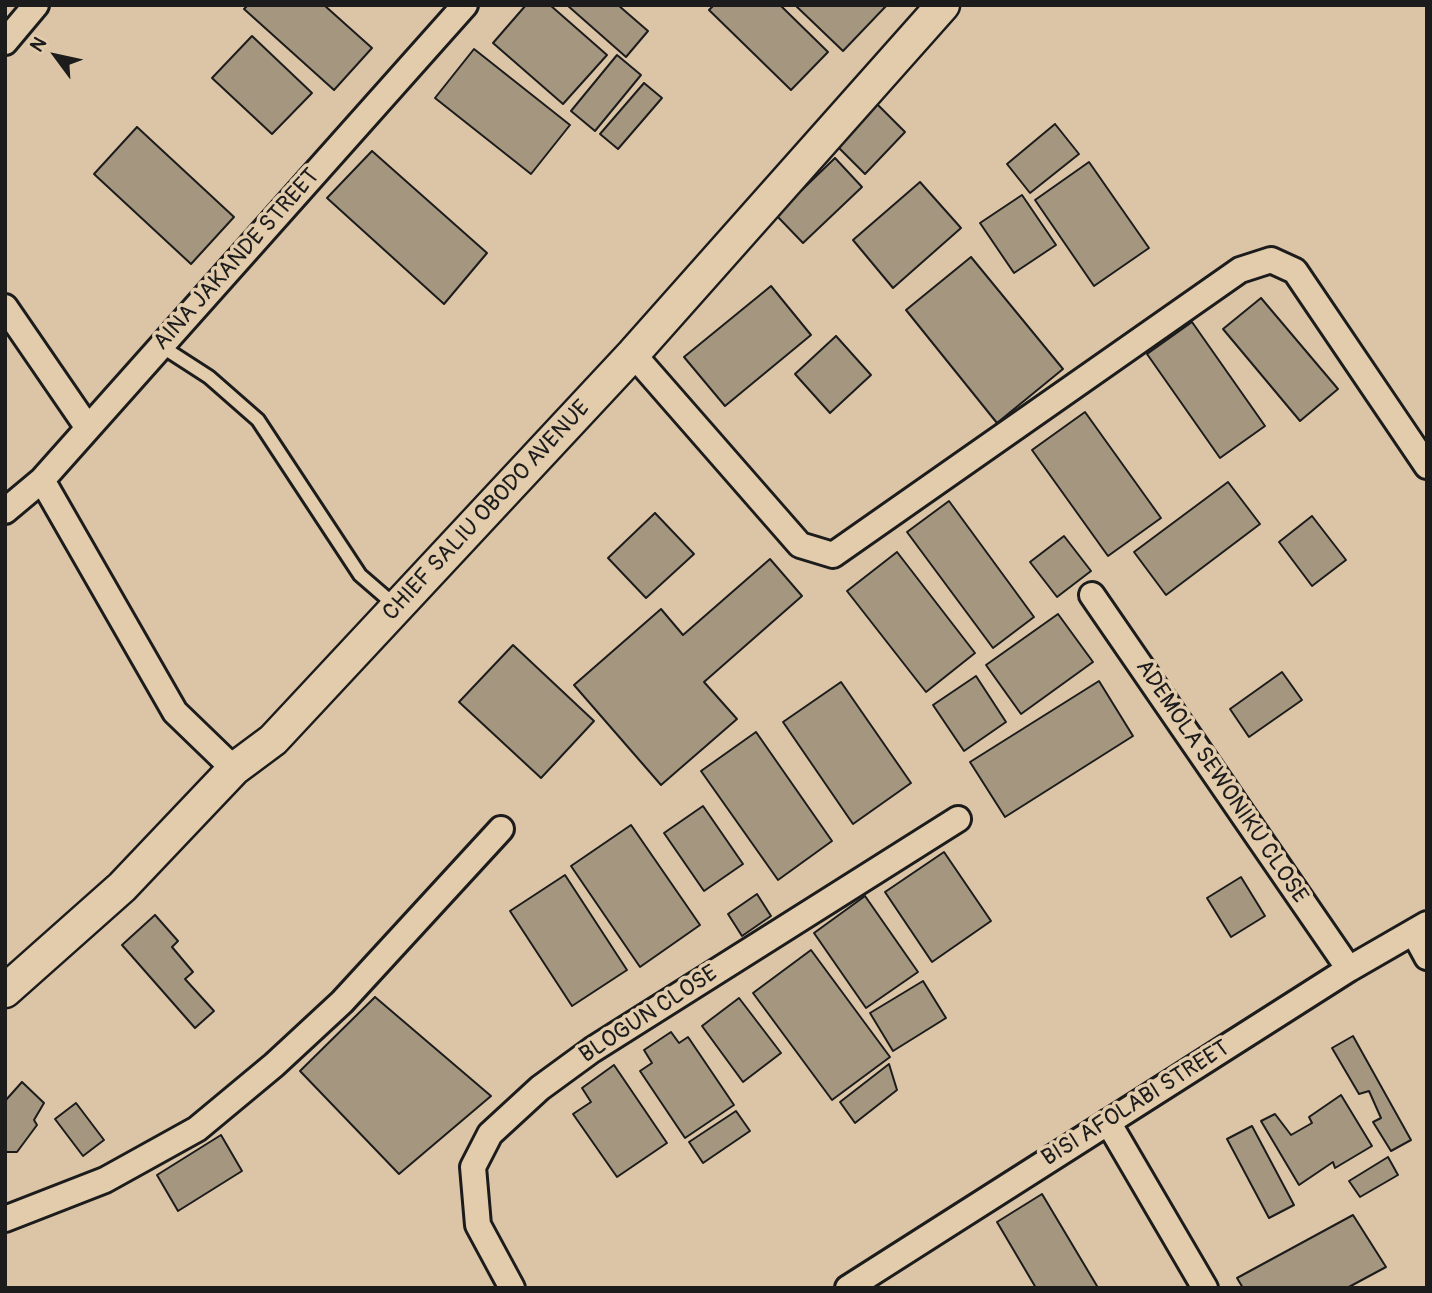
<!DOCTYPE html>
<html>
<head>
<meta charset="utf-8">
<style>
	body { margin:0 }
	#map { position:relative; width:1432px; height:1293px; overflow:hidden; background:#dbc5a6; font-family:Pangolin,sans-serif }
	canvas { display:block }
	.frame { position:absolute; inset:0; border:7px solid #1c1c1c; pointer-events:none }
	.north { position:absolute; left:21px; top:21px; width:70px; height:70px; -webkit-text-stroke:5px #e3ccac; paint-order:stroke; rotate:303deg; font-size:19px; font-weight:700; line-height:28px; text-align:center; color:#1c1c1c }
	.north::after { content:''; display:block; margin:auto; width:24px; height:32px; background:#1c1c1c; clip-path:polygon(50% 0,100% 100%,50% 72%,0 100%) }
</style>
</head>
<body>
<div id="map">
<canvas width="1432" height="1293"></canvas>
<div class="frame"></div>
<div class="north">N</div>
</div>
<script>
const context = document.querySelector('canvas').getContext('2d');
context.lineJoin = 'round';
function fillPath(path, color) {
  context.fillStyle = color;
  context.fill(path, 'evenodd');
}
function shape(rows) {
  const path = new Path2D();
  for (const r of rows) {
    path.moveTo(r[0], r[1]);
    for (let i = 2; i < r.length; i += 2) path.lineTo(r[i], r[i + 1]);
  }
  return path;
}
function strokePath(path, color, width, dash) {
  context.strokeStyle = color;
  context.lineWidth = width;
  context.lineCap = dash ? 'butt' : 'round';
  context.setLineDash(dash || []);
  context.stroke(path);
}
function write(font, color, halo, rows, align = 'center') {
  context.font = font + ' Pangolin,sans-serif';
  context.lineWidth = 7;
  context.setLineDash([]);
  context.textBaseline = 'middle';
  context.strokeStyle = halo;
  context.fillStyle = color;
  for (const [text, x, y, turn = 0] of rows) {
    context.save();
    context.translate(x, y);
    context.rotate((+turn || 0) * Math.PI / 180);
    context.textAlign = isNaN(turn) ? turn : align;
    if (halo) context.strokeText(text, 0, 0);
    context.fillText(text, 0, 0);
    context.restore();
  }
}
const building = shape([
	[248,5,324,5,372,48,334,90,244,9,248,5],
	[526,5,550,5,607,55,563,104,493,43,526,5],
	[567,5,618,5,648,31,626,57,567,5],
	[714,5,780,5,828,52,791,90,709,10,714,5],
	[795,5,887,5,843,51,795,5],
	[252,36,312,93,272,134,212,78,252,36],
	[474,49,570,125,531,174,435,98,474,49],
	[617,55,641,75,595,131,571,111,617,55],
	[644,83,662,98,618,149,600,134,644,83],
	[877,104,905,132,865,174,837,146,877,104],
	[1055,124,1079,154,1030,193,1007,164,1055,124],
	[137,127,234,217,191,264,94,174,137,127],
	[372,151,487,253,444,304,327,198,372,151],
	[835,158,862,187,803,243,776,215,835,158],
	[1089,162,1149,248,1094,286,1035,200,1089,162],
	[920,182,961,228,893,288,853,240,920,182],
	[1022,195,1056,245,1014,273,980,223,1022,195],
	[971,257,1063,369,997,423,906,310,971,257],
	[771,286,811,335,725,406,684,357,771,286],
	[1261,298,1338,389,1300,421,1223,329,1261,298],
	[1192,322,1265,426,1220,458,1147,354,1192,322],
	[836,336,871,375,830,413,795,374,836,336],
	[1085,412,1161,518,1108,556,1032,450,1085,412],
	[1228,482,1260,524,1166,595,1134,552,1228,482],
	[949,501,1034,617,993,648,907,532,949,501],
	[655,513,694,554,646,598,608,558,655,513],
	[1312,516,1346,560,1312,586,1279,542,1312,516],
	[1064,536,1091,571,1057,597,1030,562,1064,536],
	[897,552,975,653,926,692,847,591,897,552],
	[770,559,802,596,704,682,737,719,661,785,574,685,661,609,683,635,770,559],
	[1058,614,1093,662,1021,714,986,665,1058,614],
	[513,645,594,721,541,778,459,702,513,645],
	[1282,672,1302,700,1249,737,1230,709,1282,672],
	[976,676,1006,722,964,751,933,705,976,676],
	[1099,681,1133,736,1005,817,970,762,1099,681],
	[841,682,911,783,853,824,783,722,841,682],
	[756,732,832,841,778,880,701,771,756,732],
	[703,806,743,864,704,891,664,833,703,806],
	[631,825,700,925,640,967,571,866,631,825],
	[944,852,991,921,932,962,885,892,944,852],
	[565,875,627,970,572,1006,510,911,565,875],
	[1241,877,1265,916,1231,937,1207,898,1241,877],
	[757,894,771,916,742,936,728,914,757,894],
	[865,896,918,972,866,1008,814,933,865,896],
	[155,915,178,941,172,947,193,972,185,979,214,1011,195,1028,122,945,155,915],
	[811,950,890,1057,832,1100,753,993,811,950],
	[923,981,946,1018,893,1051,870,1013,923,981],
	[375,997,491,1096,399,1174,300,1071,375,997],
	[739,998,781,1053,743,1082,702,1026,739,998],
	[671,1032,679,1043,688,1037,734,1105,685,1138,640,1071,652,1063,644,1050,671,1032],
	[1353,1036,1411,1140,1391,1151,1373,1122,1381,1118,1369,1091,1359,1094,1332,1048,1353,1036],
	[889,1064,897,1090,855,1123,840,1102,889,1064],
	[614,1065,667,1143,617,1177,573,1114,591,1102,582,1088,614,1065],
	[22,1082,44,1103,34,1120,37,1125,17,1152,5,1152,5,1101,22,1082],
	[1341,1095,1372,1146,1335,1168,1333,1162,1299,1185,1261,1121,1275,1114,1291,1135,1312,1123,1309,1117,1341,1095],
	[76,1103,104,1140,83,1156,55,1119,76,1103],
	[736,1111,750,1131,703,1163,689,1142,736,1111],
	[1252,1126,1294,1205,1269,1218,1227,1139,1252,1126],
	[221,1135,242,1171,178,1211,157,1175,221,1135],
	[1388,1157,1398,1175,1360,1197,1349,1181,1388,1157],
	[1042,1194,1097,1286,1094,1288,1036,1288,997,1222,1042,1194],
	[1353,1215,1386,1267,1347,1288,1243,1288,1237,1278,1353,1215]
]);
fillPath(building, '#a5967f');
strokePath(building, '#1c1c1c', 2);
const service = shape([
	[161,346,209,377,258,420,360,575,397,607]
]);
const minor = shape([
	[5,42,36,5],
	[5,307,88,428],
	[633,354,800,545,833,555,1240,270,1271,260,1295,271,1427,466],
	[42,480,175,712,234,769],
	[5,511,42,480,465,5],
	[1092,595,1349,969],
	[1414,933,1427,957],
	[1108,1122,1205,1288],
	[5,1219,105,1180,197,1129,274,1065,342,1002,501,829],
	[512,1288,478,1225,473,1167,490,1134,540,1088,592,1050,958,819],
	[848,1288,1349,969,1427,924]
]);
const tertiary = shape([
	[5,991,122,887,234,769,273,740,633,354,943,5]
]);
strokePath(service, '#1c1c1c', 18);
strokePath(minor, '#1c1c1c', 30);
strokePath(tertiary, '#1c1c1c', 37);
strokePath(service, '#e3ccac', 12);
strokePath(minor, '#e3ccac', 24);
strokePath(tertiary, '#e3ccac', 32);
write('23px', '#1c1c1c', '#e3ccac', [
	["AINA JAKANDE STREET",237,260,-48],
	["CHIEF SALIU OBODO AVENUE",487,511,-47],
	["ADEMOLA SEWONIKU CLOSE",1221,782,56],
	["BLOGUN CLOSE",649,1015,-33],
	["BISI AFOLABI STREET",1136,1104,-32]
]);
</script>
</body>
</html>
